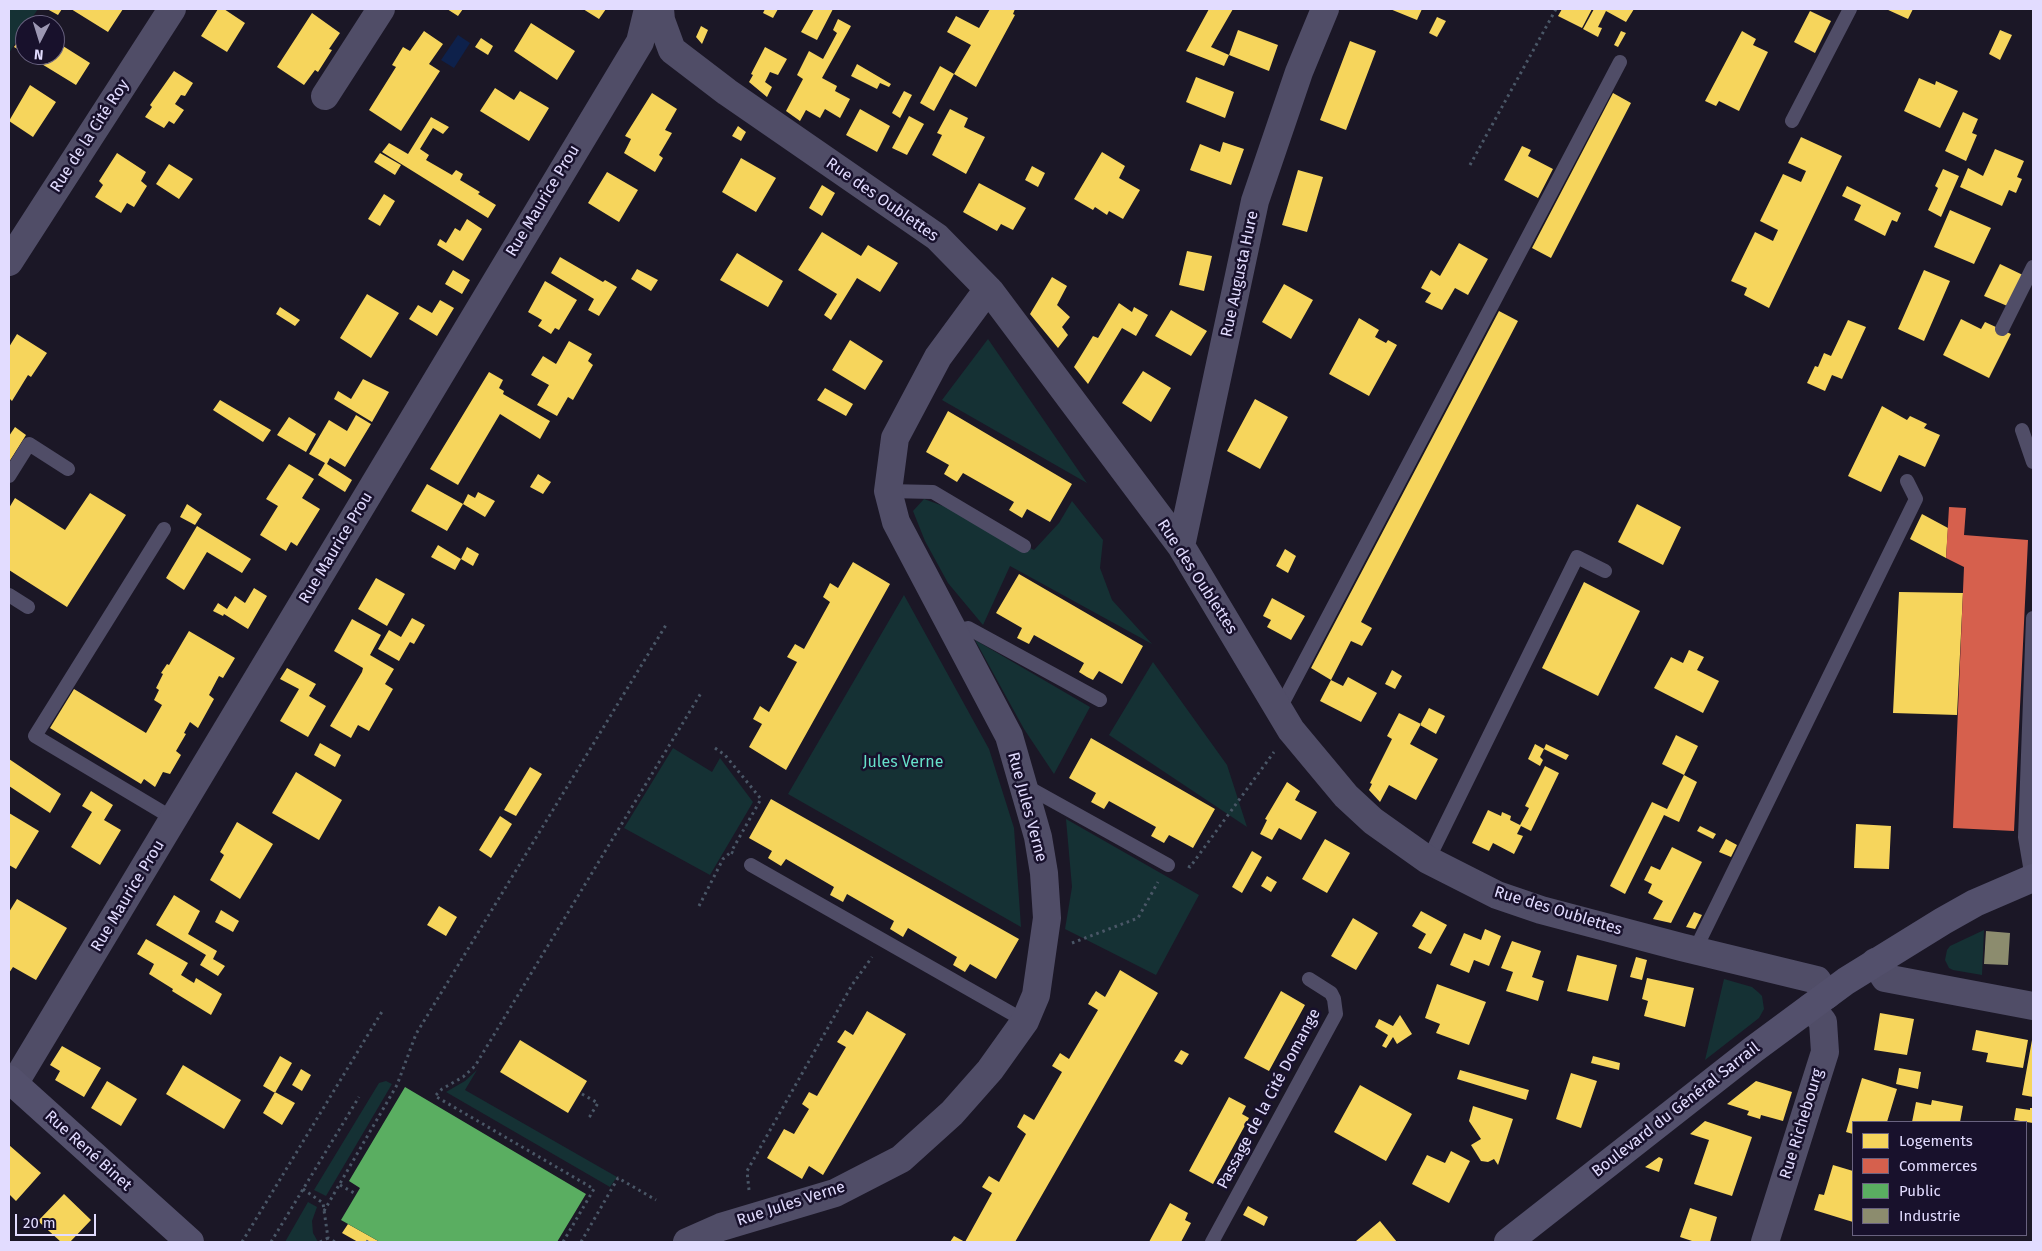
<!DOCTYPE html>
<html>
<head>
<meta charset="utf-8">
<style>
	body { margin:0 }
	#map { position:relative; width:2042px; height:1251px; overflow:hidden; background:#1b1726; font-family:"Fira Sans",sans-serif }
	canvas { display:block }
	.frame { position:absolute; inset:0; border:10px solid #e2dcff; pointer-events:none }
	.legend { position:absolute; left:1852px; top:1121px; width:175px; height:115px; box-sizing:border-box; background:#18112c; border:1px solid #696280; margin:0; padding:6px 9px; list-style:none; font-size:15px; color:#e2dcff }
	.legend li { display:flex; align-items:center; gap:10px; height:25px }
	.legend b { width:25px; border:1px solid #696280 }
	.north { position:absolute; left:15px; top:15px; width:50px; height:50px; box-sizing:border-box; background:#18112c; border:1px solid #696280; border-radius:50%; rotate:185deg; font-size:14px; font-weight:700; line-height:20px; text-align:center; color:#e2dcff }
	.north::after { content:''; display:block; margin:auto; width:18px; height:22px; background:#9c97b3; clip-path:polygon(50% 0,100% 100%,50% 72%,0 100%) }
	.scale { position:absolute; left:15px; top:1214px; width:81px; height:22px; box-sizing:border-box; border:2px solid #e2dcff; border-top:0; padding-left:6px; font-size:15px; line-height:18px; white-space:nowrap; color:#e2dcff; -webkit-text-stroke:4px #18112c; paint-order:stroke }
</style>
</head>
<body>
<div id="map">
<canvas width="2042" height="1251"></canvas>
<div class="frame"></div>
<ul class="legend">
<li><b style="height:14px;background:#f6d55c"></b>Logements</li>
<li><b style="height:14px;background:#d6604d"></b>Commerces</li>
<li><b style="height:14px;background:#5aae61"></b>Public</li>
<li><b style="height:14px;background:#8c8c6e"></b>Industrie</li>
</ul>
<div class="north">N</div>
<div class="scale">20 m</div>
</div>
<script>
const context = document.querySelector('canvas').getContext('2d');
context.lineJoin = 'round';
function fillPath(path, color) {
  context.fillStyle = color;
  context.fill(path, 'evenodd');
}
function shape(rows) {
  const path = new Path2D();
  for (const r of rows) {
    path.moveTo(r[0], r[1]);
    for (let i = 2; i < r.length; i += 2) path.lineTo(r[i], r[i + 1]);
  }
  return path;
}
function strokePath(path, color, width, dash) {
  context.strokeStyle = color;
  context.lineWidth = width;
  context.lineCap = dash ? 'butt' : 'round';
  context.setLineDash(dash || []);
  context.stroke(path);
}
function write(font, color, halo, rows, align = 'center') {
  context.font = font + ' "Fira Sans",sans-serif';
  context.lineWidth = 5;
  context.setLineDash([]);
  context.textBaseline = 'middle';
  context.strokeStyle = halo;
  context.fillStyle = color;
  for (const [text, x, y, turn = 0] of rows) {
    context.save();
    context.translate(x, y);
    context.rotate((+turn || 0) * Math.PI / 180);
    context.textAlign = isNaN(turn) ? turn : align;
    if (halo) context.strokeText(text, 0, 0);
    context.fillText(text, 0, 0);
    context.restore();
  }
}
fillPath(shape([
	[9,9,38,9,27,25,25,25,25,28,9,53],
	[988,339,1087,483,942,400],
	[924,499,954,510,1034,550,1059,523,1072,501,1103,540,1100,568,1112,600,1152,644,1010,566,983,625,948,583,925,541,913,511],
	[904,595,989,749,1014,828,1021,927,788,794],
	[975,640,1090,707,1054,774,1024,729],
	[1153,662,1227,765,1247,827,1109,735],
	[673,748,712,772,720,758,753,802,710,875,624,828],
	[1066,819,1199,895,1156,975,1065,929,1072,887],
	[1984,930,1982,975,1953,970,1949,968,1945,960,1947,950,1950,946],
	[1724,979,1752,987,1758,992,1762,996,1764,1009,1759,1018,1705,1060],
	[477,1070,465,1090,617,1177,610,1187,446,1092,465,1081],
	[386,1081,392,1084,326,1196,314,1190,379,1083],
	[308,1202,317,1207,312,1221,313,1233,318,1242,285,1242]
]), '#153134');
fillPath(shape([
	[458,35,470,43,454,68,441,60]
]), '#0e214b');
fillPath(shape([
	[47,9,62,9,58,15],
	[71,9,123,9,108,32],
	[218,9,224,9,245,23,227,52,201,36],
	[447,9,463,9,458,16],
	[583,9,606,9,599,19],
	[765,9,778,9,773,18,763,13],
	[814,9,833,9,817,40,801,32],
	[990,9,1015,9,1013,14,1015,15,976,87,954,74,934,111,920,103,940,66,954,74,971,45,947,32,956,16,979,28],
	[1209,9,1233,9,1211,47,1229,55,1224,66,1186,51],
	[1390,9,1422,9,1417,20],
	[1562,9,1592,9,1582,28,1558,16],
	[1594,9,1634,9,1626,22,1606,11,1598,27,1602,28,1598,37,1583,29],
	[1886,9,1913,9,1908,19],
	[1810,11,1831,21,1815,53,1794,42],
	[312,13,340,33,329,49,332,50,318,72,315,70,304,85,277,67],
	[1437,17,1446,21,1437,37,1429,33],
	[838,19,851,26,822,78,837,86,835,91,850,99,840,118,825,109,820,118,806,110,800,121,786,111,803,79,797,75,809,51,823,59,837,33,833,30],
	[531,23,575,51,557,80,514,51],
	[701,26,708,30,702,44,696,37],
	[1238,30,1278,45,1269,71,1229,55],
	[2000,30,2012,35,2000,60,1989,54],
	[424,31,443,44,429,64,440,71,401,131,369,110,396,67,392,65,403,47,410,51],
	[1621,31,1626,33,1618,47,1614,45],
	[1742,31,1756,39,1753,45,1768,52,1739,111,1719,101,1716,106,1705,101],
	[22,35,25,37,25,53,14,47],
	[481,38,493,46,488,55,475,47],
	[55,41,90,63,76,85,27,55,55,55],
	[1350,41,1376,51,1346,130,1320,120],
	[765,47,787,59,778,75,770,72,765,82,772,87,767,97,749,82,753,75,751,74],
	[857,64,891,84,889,87,880,83,877,89,851,76],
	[174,71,193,83,185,96,181,95,175,104,184,110,174,124,169,121,164,128,145,117,152,107,150,105],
	[1196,77,1234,92,1225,118,1186,102],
	[1919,78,1935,85,1936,81,1958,91,1940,128,1904,111],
	[30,85,56,102,33,137,9,121],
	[495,88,514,100,520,91,549,108,529,141,480,111],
	[904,91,912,95,900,118,892,113],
	[652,93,677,109,665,130,672,133,659,155,663,158,655,172,624,153,631,139,625,136],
	[1613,93,1631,103,1551,258,1532,248],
	[860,109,890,126,877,152,846,135],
	[950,109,968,118,964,127,985,137,966,174,932,155,942,135,937,133],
	[1963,112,1978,119,1972,133,1977,135,1966,161,1945,151],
	[909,116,924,124,907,155,892,148],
	[431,117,449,127,443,134,433,128,420,149,429,155,426,160,452,175,456,170,463,174,460,180,480,192,478,194,496,205,488,218,382,152,389,143,408,154],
	[738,126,746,132,741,141,732,136],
	[1801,137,1842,156,1769,308,1744,295,1747,288,1731,281,1755,232,1773,241,1778,230,1760,221,1783,174,1801,182,1806,171,1788,163],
	[1223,142,1244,149,1231,185,1190,170,1200,144,1220,152],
	[1522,146,1531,150,1528,156,1553,169,1538,198,1504,180],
	[1995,149,2024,161,2017,177,2022,179,2016,193,2009,190,2002,206,1960,187,1968,168,1983,176],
	[1102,152,1125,166,1119,178,1140,190,1123,219,1109,211,1107,215,1095,207,1093,210,1074,199],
	[117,153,146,172,141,181,147,186,134,207,127,203,121,213,95,197,103,185,99,181],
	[380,153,401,165,395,175,374,162],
	[741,158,776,178,756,212,722,192],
	[169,164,193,179,179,199,156,184],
	[1032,166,1045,173,1038,187,1025,180],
	[1943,169,1959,176,1941,217,1928,210,1938,188,1935,186],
	[1298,170,1323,177,1307,232,1282,225],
	[607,172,638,190,619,222,588,203],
	[979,183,1026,208,1013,230,1001,224,997,231,963,212],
	[822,185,835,193,822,216,809,208],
	[1847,186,1901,213,1897,222,1892,220,1885,236,1854,220,1861,205,1842,196],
	[384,194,395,201,380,226,368,219],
	[1950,210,1991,228,1974,264,1934,247],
	[467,219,482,229,463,261,437,245,440,239,446,243,455,228,460,231],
	[822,232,861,256,868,245,898,263,880,292,857,278,831,320,824,315,837,294,798,270],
	[1459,243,1488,259,1468,295,1455,288,1442,310,1425,302,1431,293,1421,288,1431,270,1440,276],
	[1187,251,1212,256,1204,291,1179,285],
	[737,253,783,281,768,307,720,280],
	[560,257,603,282,605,280,617,287,599,316,588,310,594,299,551,273],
	[2000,264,2027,277,2012,308,1984,296],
	[637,269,658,280,651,291,631,279],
	[453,270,470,280,462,294,445,284],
	[1924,270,1950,281,1924,341,1898,329],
	[1052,277,1067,286,1057,305,1070,317,1062,327,1068,335,1058,348,1030,314],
	[545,281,577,300,559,330,555,328,551,334,538,326,542,320,528,312],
	[1284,284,1313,300,1291,339,1262,322],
	[367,294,399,313,371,358,340,338],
	[440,300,454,308,437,336,409,319,418,305,432,313],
	[1119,303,1132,312,1134,307,1148,315,1136,336,1122,328,1088,384,1074,367,1093,336,1098,338],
	[280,307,300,320,295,326,276,314],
	[1171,310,1207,331,1191,356,1155,336],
	[1499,311,1518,321,1361,622,1372,628,1362,646,1351,641,1331,680,1311,668],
	[1359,318,1379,330,1375,337,1386,343,1388,340,1397,345,1369,396,1329,374],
	[1961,319,1981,329,1985,322,2011,334,1989,378,1943,355],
	[1848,320,1866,327,1842,379,1832,375,1825,391,1807,383,1815,366,1818,367,1824,353,1831,356],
	[17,334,47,353,31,377,28,375,12,401,9,398,9,347],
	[850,340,883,361,865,390,832,370],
	[569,341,592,354,588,361,593,365,573,400,568,397,557,416,537,405,549,385,531,375,543,356,556,364],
	[1143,371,1171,388,1151,422,1122,403],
	[489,372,503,380,499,388,504,391,503,394,550,421,540,439,500,414,458,485,430,469],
	[363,379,389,392,372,422,334,399,338,391,351,399],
	[825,388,853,404,846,416,817,400],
	[1255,399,1288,417,1260,469,1227,451],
	[220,400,271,430,263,442,213,410],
	[1882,406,1907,420,1910,416,1927,424,1924,428,1940,435,1925,467,1899,455,1881,492,1848,476],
	[948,411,1072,484,1050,522,1027,509,1022,518,1009,510,1014,502,963,473,957,482,944,474,949,465,926,452],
	[356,415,371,424,345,467,330,458,327,464,352,480,345,492,318,475,325,463,309,454,329,420,347,431],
	[289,417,316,434,306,452,277,435],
	[15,427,26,435,9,462,9,436],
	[289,464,314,479,302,498,320,509,297,546,291,542,286,551,260,535,278,506,266,499],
	[538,474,551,482,543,494,530,487],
	[427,484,463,504,447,531,411,511],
	[478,492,495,501,485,517,463,504,468,494,475,498],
	[90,493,126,515,67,607,9,570,9,508,15,498,65,530],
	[187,504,202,514,195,525,180,517],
	[1637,504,1681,527,1663,565,1618,542],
	[1922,514,1948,528,1946,558,1910,539],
	[197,526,251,559,242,573,207,552,184,590,166,578],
	[438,545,461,559,467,547,479,554,473,566,461,559,455,570,431,557],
	[1285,549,1296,556,1288,573,1276,566],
	[853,562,890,584,786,770,749,747,762,724,753,719,760,706,769,712,797,662,787,657,795,644,804,649,830,602,823,597,830,583,838,588],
	[1019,574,1143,646,1122,684,1099,671,1093,680,1087,677,1079,672,1084,663,1034,635,1029,644,1017,638,1022,628,996,613],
	[376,578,405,594,387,626,358,609],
	[1584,582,1640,611,1598,696,1542,668],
	[254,588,267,596,248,629,224,614,223,616,213,611,218,603,227,609,235,596,245,603],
	[1899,592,1963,593,1957,715,1893,713],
	[1272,598,1305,616,1291,640,1267,627,1271,620,1263,616],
	[412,618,425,625,414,644,410,642,399,661,378,649,389,630,401,637],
	[352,619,381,635,370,655,394,669,385,684,393,689,369,731,358,725,351,738,330,726,362,672,363,668,334,651],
	[189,631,235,658,223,678,219,676,209,695,214,699,198,728,190,722,184,733,186,734,176,751,181,755,170,774,163,772,155,787,144,779,141,784,50,728,74,689,146,733,162,705,154,700,159,690,156,688,163,674,161,673,167,664,169,665],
	[1689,650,1704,657,1697,670,1719,681,1703,713,1654,688,1671,657,1683,663],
	[287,668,316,684,309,696,326,706,308,737,280,721,299,689,280,679],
	[1392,670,1402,676,1395,689,1385,684],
	[1348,677,1377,693,1361,722,1320,701,1331,680,1343,686],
	[1429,708,1445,716,1436,734,1420,725],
	[1399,713,1421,724,1410,744,1438,759,1416,800,1389,785,1380,802,1369,790,1372,784,1370,783,1392,739,1387,736],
	[1676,735,1698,746,1684,775,1662,764],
	[1091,738,1215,809,1193,848,1169,835,1164,843,1151,836,1156,827,1109,801,1104,809,1091,802,1096,793,1069,778],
	[320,743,341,755,335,767,314,755],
	[1535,744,1544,749,1540,757,1543,760,1540,766,1528,759],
	[1546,744,1569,755,1566,760,1544,749],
	[9,759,61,794,50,813,9,786],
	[1545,766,1559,773,1531,831,1521,826,1517,834,1523,836,1514,854,1493,843,1489,851,1472,843,1488,810,1501,816,1502,812,1511,816,1510,820,1520,825,1529,808,1525,806],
	[530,767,542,774,516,816,504,810],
	[296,772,342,800,319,840,272,813],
	[1684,775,1697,782,1679,822,1664,815,1625,894,1610,886,1652,802,1667,809],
	[1287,782,1300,791,1295,800,1317,812,1301,840,1279,828,1272,840,1260,834,1267,820,1265,819],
	[91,791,113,805,104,820,121,830,100,865,71,847,92,812,82,806],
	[771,799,1019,939,996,979,970,964,965,972,953,965,957,957,908,928,903,937,890,929,894,921,847,894,843,902,830,895,834,887,786,859,781,866,768,858,772,851,749,838],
	[9,813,39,831,16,869,9,865],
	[500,816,512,824,491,858,479,850],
	[237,822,273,844,240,899,210,880,224,855,220,852],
	[1856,824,1891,826,1889,869,1854,868],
	[1700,826,1716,834,1713,839,1697,831],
	[1325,839,1350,853,1327,893,1302,879],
	[1726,839,1737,845,1731,857,1719,852],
	[1672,847,1702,862,1671,923,1653,919,1663,901,1648,893,1652,884,1644,880,1651,866,1660,870],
	[1252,851,1262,857,1242,893,1232,887],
	[1267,876,1277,882,1271,892,1261,886],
	[174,895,200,911,188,934,217,951,213,959,225,966,218,976,200,965,206,955,156,925],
	[17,899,67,928,36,980,13,967,9,973,9,912],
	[439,906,457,917,446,936,427,925],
	[221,910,239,921,233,932,215,922],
	[1421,911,1447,925,1431,954,1418,948,1426,934,1412,926],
	[1694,912,1702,915,1695,929,1686,927],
	[1353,918,1378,933,1356,970,1331,956],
	[1485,929,1501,936,1489,966,1474,960,1469,973,1450,965,1464,933,1481,940],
	[146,939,188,963,181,975,194,983,196,978,222,994,211,1015,172,991,173,989,149,974,154,964,137,954],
	[1512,941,1541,951,1532,977,1544,981,1538,1001,1506,991,1513,972,1501,968],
	[1577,955,1617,965,1608,1001,1567,991],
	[1636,957,1647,960,1642,980,1630,977],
	[1120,970,1158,993,1015,1242,950,1242,954,1236,965,1242,992,1193,982,1187,989,1176,999,1182,1026,1134,1017,1127,1020,1121,1024,1114,1034,1120,1062,1072,1052,1066,1060,1053,1069,1059,1098,1010,1088,1004,1092,997,1096,991,1105,997],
	[1647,978,1694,988,1685,1027,1644,1016,1648,1001,1642,999],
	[1437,984,1486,1002,1469,1045,1436,1033,1440,1024,1425,1018],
	[1281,991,1305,1005,1269,1071,1244,1058],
	[867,1011,906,1034,823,1175,809,1166,802,1179,767,1158,784,1129,794,1134,809,1109,802,1104,809,1092,817,1096,846,1047,837,1042,845,1030,853,1035],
	[1880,1013,1914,1019,1907,1055,1874,1050],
	[1400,1015,1412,1034,1397,1044,1393,1037,1386,1048,1382,1046,1388,1035,1375,1027,1379,1019,1393,1026],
	[1976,1030,2028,1040,2023,1068,1986,1062,1988,1053,1972,1050],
	[520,1040,587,1081,568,1113,500,1072],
	[2032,1040,2033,1041,2033,1097,2022,1095],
	[62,1046,101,1068,84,1097,55,1080,60,1071,50,1065],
	[1181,1050,1189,1054,1182,1065,1174,1061],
	[280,1056,292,1063,275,1093,263,1086],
	[1593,1056,1620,1063,1619,1070,1591,1063],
	[183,1065,241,1100,224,1129,166,1094],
	[1899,1068,1921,1072,1918,1089,1896,1084],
	[301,1069,311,1075,302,1091,292,1085],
	[1460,1070,1529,1090,1526,1100,1457,1079],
	[1571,1073,1597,1081,1581,1128,1556,1119],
	[1862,1078,1897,1089,1887,1122,1853,1122,1853,1134,1846,1132],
	[107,1081,137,1099,121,1126,91,1108],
	[1756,1081,1792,1092,1783,1121,1761,1115,1760,1119,1747,1115,1749,1111,1727,1104],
	[1360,1085,1412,1114,1386,1161,1334,1132],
	[275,1092,295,1103,282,1125,263,1113],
	[1229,1097,1246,1106,1242,1114,1249,1118,1213,1184,1189,1171],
	[1932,1100,1963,1106,1960,1122,1912,1122,1916,1102,1931,1105],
	[1473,1106,1513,1119,1498,1165,1494,1159,1488,1162,1481,1161,1471,1145,1481,1139,1469,1121],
	[2016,1108,2030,1110,2030,1108,2033,1108,2033,1123,2014,1120],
	[1705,1121,1752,1137,1732,1196,1694,1184,1709,1140,1690,1134],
	[9,1145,41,1173,16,1201,9,1194],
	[1451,1151,1470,1161,1449,1203,1412,1184,1427,1155,1445,1163],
	[1659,1157,1663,1159,1659,1172,1645,1167],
	[1833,1165,1853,1171,1853,1222,1814,1210,1819,1194,1824,1195],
	[64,1194,91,1220,70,1242,61,1242,38,1221],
	[1170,1203,1188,1213,1185,1220,1191,1223,1181,1242,1149,1242],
	[1248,1206,1268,1217,1264,1226,1243,1215],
	[1690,1208,1717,1217,1710,1242,1691,1242,1692,1241,1680,1237],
	[1380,1221,1397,1242,1357,1242,1356,1241],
	[348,1224,380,1242,358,1242,342,1233]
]), '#f6d55c');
fillPath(shape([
	[1949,507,1966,508,1964,535,2028,540,2014,831,1953,828,1964,567,1946,558]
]), '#d6604d');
fillPath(shape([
	[405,1087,586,1194,557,1242,380,1242,341,1220,360,1188,349,1181]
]), '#5aae61');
fillPath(shape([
	[1986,931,2010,933,2008,965,1984,964]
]), '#8c8c6e');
strokePath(shape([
	[1470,165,1556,9],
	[715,748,725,755,761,799,731,852,735,854],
	[1188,866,1190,867,1274,752],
	[699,906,723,859,731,852],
	[1072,943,1138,918,1158,882],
	[582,1094,598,1103,590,1116,592,1117],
	[340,1185,356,1194],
	[303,1189,323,1203,328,1238,335,1242],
	[749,1190,747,1171,852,985,872,957],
	[324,1211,397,1085,416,1034,666,625],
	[366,1241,368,1242],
	[242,1242,383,1010],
	[271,1242,359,1097],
	[320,1242,328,1238],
	[563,1242,594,1189,435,1096,442,1089,463,1077,475,1066,701,693],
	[581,1242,618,1178,656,1200]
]), '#4a5767', 3, [2.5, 4]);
strokePath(shape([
	[1792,121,1850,9],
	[2002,329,2033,267],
	[2022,430,2033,462],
	[9,476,29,444,68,469],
	[888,491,933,492,1024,546],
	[164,529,35,736,174,819],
	[9,595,28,607],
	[953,631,968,628,1100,700],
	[1280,708,1620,62],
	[1024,785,1168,865],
	[1428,860,1577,557,1605,571],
	[751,865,1025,1021],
	[2032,878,2025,837,2033,618],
	[1695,950,1916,499,1907,481],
	[1212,1242,1336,1014,1334,999,1331,993,1309,979]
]), '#504d67', 14);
strokePath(shape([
	[660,9,661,20,672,50,727,92,937,237,990,291,1181,546,1291,730,1346,796,1373,821,1428,860,1497,895,1541,910,1681,947,1817,980,1827,995],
	[325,96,381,9],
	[9,262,172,9],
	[1181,546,1255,201,1299,72,1325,9],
	[1875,962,1885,978,2033,1006],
	[14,1084,640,42,648,9],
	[687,1242,721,1227,835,1193,901,1159,952,1113,990,1070,1025,1021,1036,995,1047,918,1044,873,1038,837,1009,736,896,522,888,491,895,438,938,357,988,289],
	[1765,1242,1825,1052,1823,1022,1811,1007]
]), '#504d67', 28);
strokePath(shape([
	[9,1079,190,1242],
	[1508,1242,1754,1049,1846,981,1943,921,1975,903,2033,878]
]), '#53506c', 28);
write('16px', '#e2dcff', '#18112c', [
	["Rue de la Cité Roy",90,136,-57],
	["Rue des Oublettes",882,200,35],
	["Rue Maurice Prou",543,201,-59],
	["Rue Augusta Hure",1240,274,-78],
	["Rue Maurice Prou",336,548,-59],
	["Rue des Oublettes",1197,577,57],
	["Rue Jules Verne",1027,807,75],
	["Rue Maurice Prou",128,896,-59],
	["Rue des Oublettes",1558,911,17],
	["Passage de la Cité Domange",1269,1099,-62],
	["Boulevard du Général Sarrail",1676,1110,-38],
	["Rue Richebourg",1802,1124,-73],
	["Rue René Binet",88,1151,42],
	["Rue Jules Verne",791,1204,-18]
]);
write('16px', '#66e1ca', '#18112c', [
	["Jules Verne",903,763]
]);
</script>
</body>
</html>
